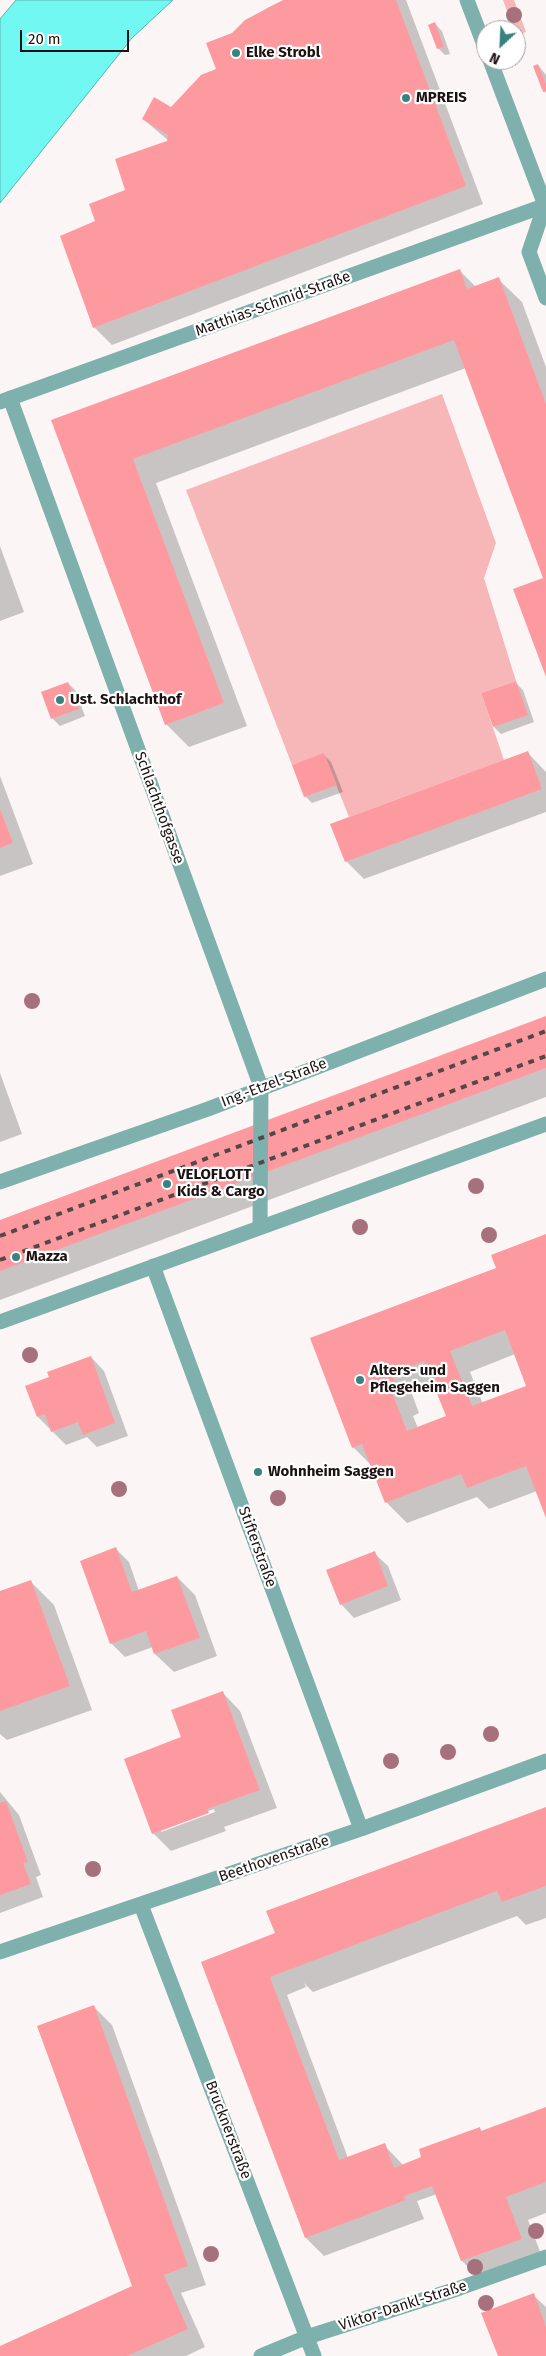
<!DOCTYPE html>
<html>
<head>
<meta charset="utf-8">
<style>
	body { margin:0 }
	#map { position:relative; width:546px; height:2356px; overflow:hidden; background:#fcf5f5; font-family:"Fira Sans",sans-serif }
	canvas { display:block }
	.north { position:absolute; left:476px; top:20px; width:50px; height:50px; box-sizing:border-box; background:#fff; border:1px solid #a5a0a0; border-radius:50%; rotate:205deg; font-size:14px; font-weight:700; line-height:20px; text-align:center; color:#1d1212 }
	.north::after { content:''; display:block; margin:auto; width:18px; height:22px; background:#3a827f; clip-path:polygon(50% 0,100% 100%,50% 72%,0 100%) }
	.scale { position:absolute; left:20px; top:30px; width:109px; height:22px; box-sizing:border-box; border:2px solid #1d1212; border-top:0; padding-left:6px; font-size:15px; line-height:18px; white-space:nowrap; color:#1d1212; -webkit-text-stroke:4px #fff; paint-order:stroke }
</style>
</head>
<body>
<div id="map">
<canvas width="546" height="2356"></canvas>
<div class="north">N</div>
<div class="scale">20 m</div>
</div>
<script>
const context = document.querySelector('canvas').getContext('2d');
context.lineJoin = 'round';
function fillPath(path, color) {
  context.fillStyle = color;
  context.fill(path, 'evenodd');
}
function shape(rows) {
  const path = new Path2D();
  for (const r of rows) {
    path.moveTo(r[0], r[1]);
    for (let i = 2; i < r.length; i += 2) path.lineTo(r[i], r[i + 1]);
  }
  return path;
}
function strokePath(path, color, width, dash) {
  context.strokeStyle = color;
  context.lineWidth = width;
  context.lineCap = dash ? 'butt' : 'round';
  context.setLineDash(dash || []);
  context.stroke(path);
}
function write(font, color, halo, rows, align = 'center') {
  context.font = font + ' "Fira Sans",sans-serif';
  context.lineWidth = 4.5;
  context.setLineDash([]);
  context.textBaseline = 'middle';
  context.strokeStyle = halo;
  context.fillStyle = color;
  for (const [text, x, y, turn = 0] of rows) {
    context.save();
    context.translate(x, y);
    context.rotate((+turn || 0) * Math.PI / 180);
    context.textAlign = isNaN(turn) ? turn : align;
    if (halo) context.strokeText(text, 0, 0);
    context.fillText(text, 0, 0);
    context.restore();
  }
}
fillPath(shape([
	[503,0,514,0,526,32,516,35,516,30,514,30],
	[442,394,496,543,484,578,516,681,481,693,504,760,349,817,324,754,292,765,186,490]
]), '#f7b6b8');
const water = shape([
	[16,0,173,0,132,38,0,203,0,19,16,0]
]);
fillPath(water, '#72f8f2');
strokePath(water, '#58b3af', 1);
fillPath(shape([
	[287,0,406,0,483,204,112,345,94,327,96,222,127,191,169,141,143,119,171,109,218,70,233,34,246,21,269,7],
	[435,24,442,31,450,54,445,55,438,48],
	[538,65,546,75,546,93,544,91],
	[460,271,476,287,498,279,522,302,546,367,546,673,544,578,466,368,156,483,247,726,189,747,166,724,53,421],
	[0,546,24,612,0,621],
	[68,683,75,690,85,716,60,726,53,719,43,692],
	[516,683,523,690,534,722,501,734,494,727],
	[527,752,546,772,546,812,364,879,346,861],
	[324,755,331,762,343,792,312,803,305,796],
	[0,776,33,864,0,876],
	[546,1017,546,1097,0,1300,0,1221],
	[0,1073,22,1134,0,1142],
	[546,1236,546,1515,537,1491,489,1509,477,1497,407,1523,386,1502,372,1466,353,1447,311,1339,497,1269],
	[515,1354,528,1387,483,1404,470,1372],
	[435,1385,447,1417,418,1428,413,1416,419,1413,412,1394],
	[91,1357,104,1371,128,1436,97,1447,87,1437,66,1445,38,1417],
	[116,1549,129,1562,139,1591,177,1577,195,1595,217,1656,174,1672,155,1654,153,1647,125,1657,111,1643],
	[374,1553,388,1566,401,1600,354,1618,341,1604],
	[30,1581,54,1605,92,1710,7,1740,0,1734,0,1593],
	[222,1692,240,1711,277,1808,224,1827,226,1831,171,1851,153,1833,183,1738],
	[214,1809,215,1812,161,1832,161,1829],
	[0,1792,19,1815,41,1875,36,1877,43,1897,0,1913],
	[546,1808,546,1918,526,1925,517,1916,313,1992,304,1983,306,1987,287,1995,348,2158,384,2145,403,2165,421,2159,479,2128,483,2132,546,2108,546,2213,528,2220,544,2262,485,2284,462,2261,437,2194,417,2201,424,2219,324,2256,306,2238,202,1962,277,1934],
	[94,2007,112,2025,206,2285,181,2293,205,2347,186,2356,0,2356,0,2347,134,2287],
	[533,2295,546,2307,546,2356,499,2356]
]), '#0003');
fillPath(shape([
	[283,0,396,0,466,186,93,328,60,236,95,221,89,204,125,190,115,159,167,141,168,135,142,119,154,97,171,107,201,75,216,69,206,43,232,33,245,20],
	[435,22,444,47,437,49,428,25],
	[538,64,546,84,546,91,543,92,533,66],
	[460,269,467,289,499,277,546,404,546,677,513,589,543,578,454,340,133,459,224,703,165,725,51,420],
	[516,681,528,715,493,727,481,693],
	[68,682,79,709,51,719,41,692],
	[528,751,542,789,345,862,330,824],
	[324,753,337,785,304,797,292,765],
	[0,809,13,843,0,848],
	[546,1016,546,1068,0,1271,0,1220],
	[546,1234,546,1518,526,1466,467,1488,461,1474,385,1503,362,1444,352,1448,310,1338,496,1268,491,1255],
	[505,1330,526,1386,472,1406,450,1351],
	[424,1361,446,1416,407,1431,393,1395,399,1392,392,1374],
	[91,1356,115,1423,83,1435,78,1422,51,1432,45,1414,37,1417,25,1386,49,1377,47,1372],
	[116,1547,132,1592,177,1576,200,1638,154,1654,146,1631,110,1644,80,1561],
	[375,1551,388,1586,340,1605,326,1570],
	[31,1580,70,1686,0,1711,0,1591],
	[223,1691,260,1790,207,1809,209,1813,152,1834,124,1759,181,1737,171,1710],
	[6,1801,28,1862,23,1863,31,1884,0,1895,0,1803],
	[546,1807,546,1886,502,1902,497,1891,270,1977,339,2160,385,2143,394,2168,421,2157,419,2149,480,2127,481,2131,546,2107,546,2182,506,2197,522,2239,461,2261,432,2186,404,2196,406,2200,305,2238,201,1962,275,1933,266,1911],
	[94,2005,188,2266,164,2275,188,2329,127,2356,0,2356,0,2346,132,2286,37,2026],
	[534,2293,546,2327,546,2356,498,2356,481,2313]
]), '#fd9a9f');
strokePath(shape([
	[10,398,261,1087,260,1226],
	[0,402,546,205],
	[0,1182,208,1109,546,979],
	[153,1266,361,1829],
	[0,1322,546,1124],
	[141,1905,314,2356],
	[0,1952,361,1829,546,1761],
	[261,2356,307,2337,457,2289,546,2257]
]), '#7eb1ad', 15);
strokePath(shape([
	[467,0,486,50],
	[490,60,545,205,529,252,546,298]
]), '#7eb1ad', 15);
strokePath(shape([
	[0,1236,546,1031],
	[0,1260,546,1056]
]), '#534848', 4, [6, 6]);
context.fillStyle = '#a6717d';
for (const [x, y] of [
	[514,15],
	[32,1001],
	[476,1186],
	[360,1227],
	[489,1235],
	[30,1355],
	[119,1489],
	[278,1498],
	[491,1734],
	[448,1752],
	[391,1761],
	[93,1869],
	[536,2231],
	[211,2254],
	[475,2267],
	[486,2303]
]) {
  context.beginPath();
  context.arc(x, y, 8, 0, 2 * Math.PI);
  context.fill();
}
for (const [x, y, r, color] of [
	[236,53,5,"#3a827f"],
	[406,98,5,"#3a827f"],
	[60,700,5,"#3a827f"],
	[167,1184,5,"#3a827f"],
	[16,1257,5,"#3a827f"],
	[360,1380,5,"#3a827f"],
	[258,1472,5,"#3a827f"]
]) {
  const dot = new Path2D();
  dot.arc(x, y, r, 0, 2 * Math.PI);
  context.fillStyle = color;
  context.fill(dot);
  strokePath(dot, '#fff', 2);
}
write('bold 15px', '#1d1212', '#fff', [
	["Elke Strobl",246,53],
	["MPREIS",416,98],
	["Ust. Schlachthof",70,700],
	["VELOFLOTT",177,1175],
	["Kids & Cargo",177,1192],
	["Mazza",26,1257],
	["Alters- und",370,1371],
	["Pflegeheim Saggen",370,1388],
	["Wohnheim Saggen",268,1472]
], 'left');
write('15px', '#1d1212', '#fff', [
	["Matthias-Schmid-Straße",273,304,-20],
	["Schlachthofgasse",159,808,70],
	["Ing.-Etzel-Straße",274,1083,-21],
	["Stifterstraße",257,1547,70],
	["Beethovenstraße",274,1859,-19],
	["Brucknerstraße",228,2130,69],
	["Viktor-Dankl-Straße",403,2306,-18]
]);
</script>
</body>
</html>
